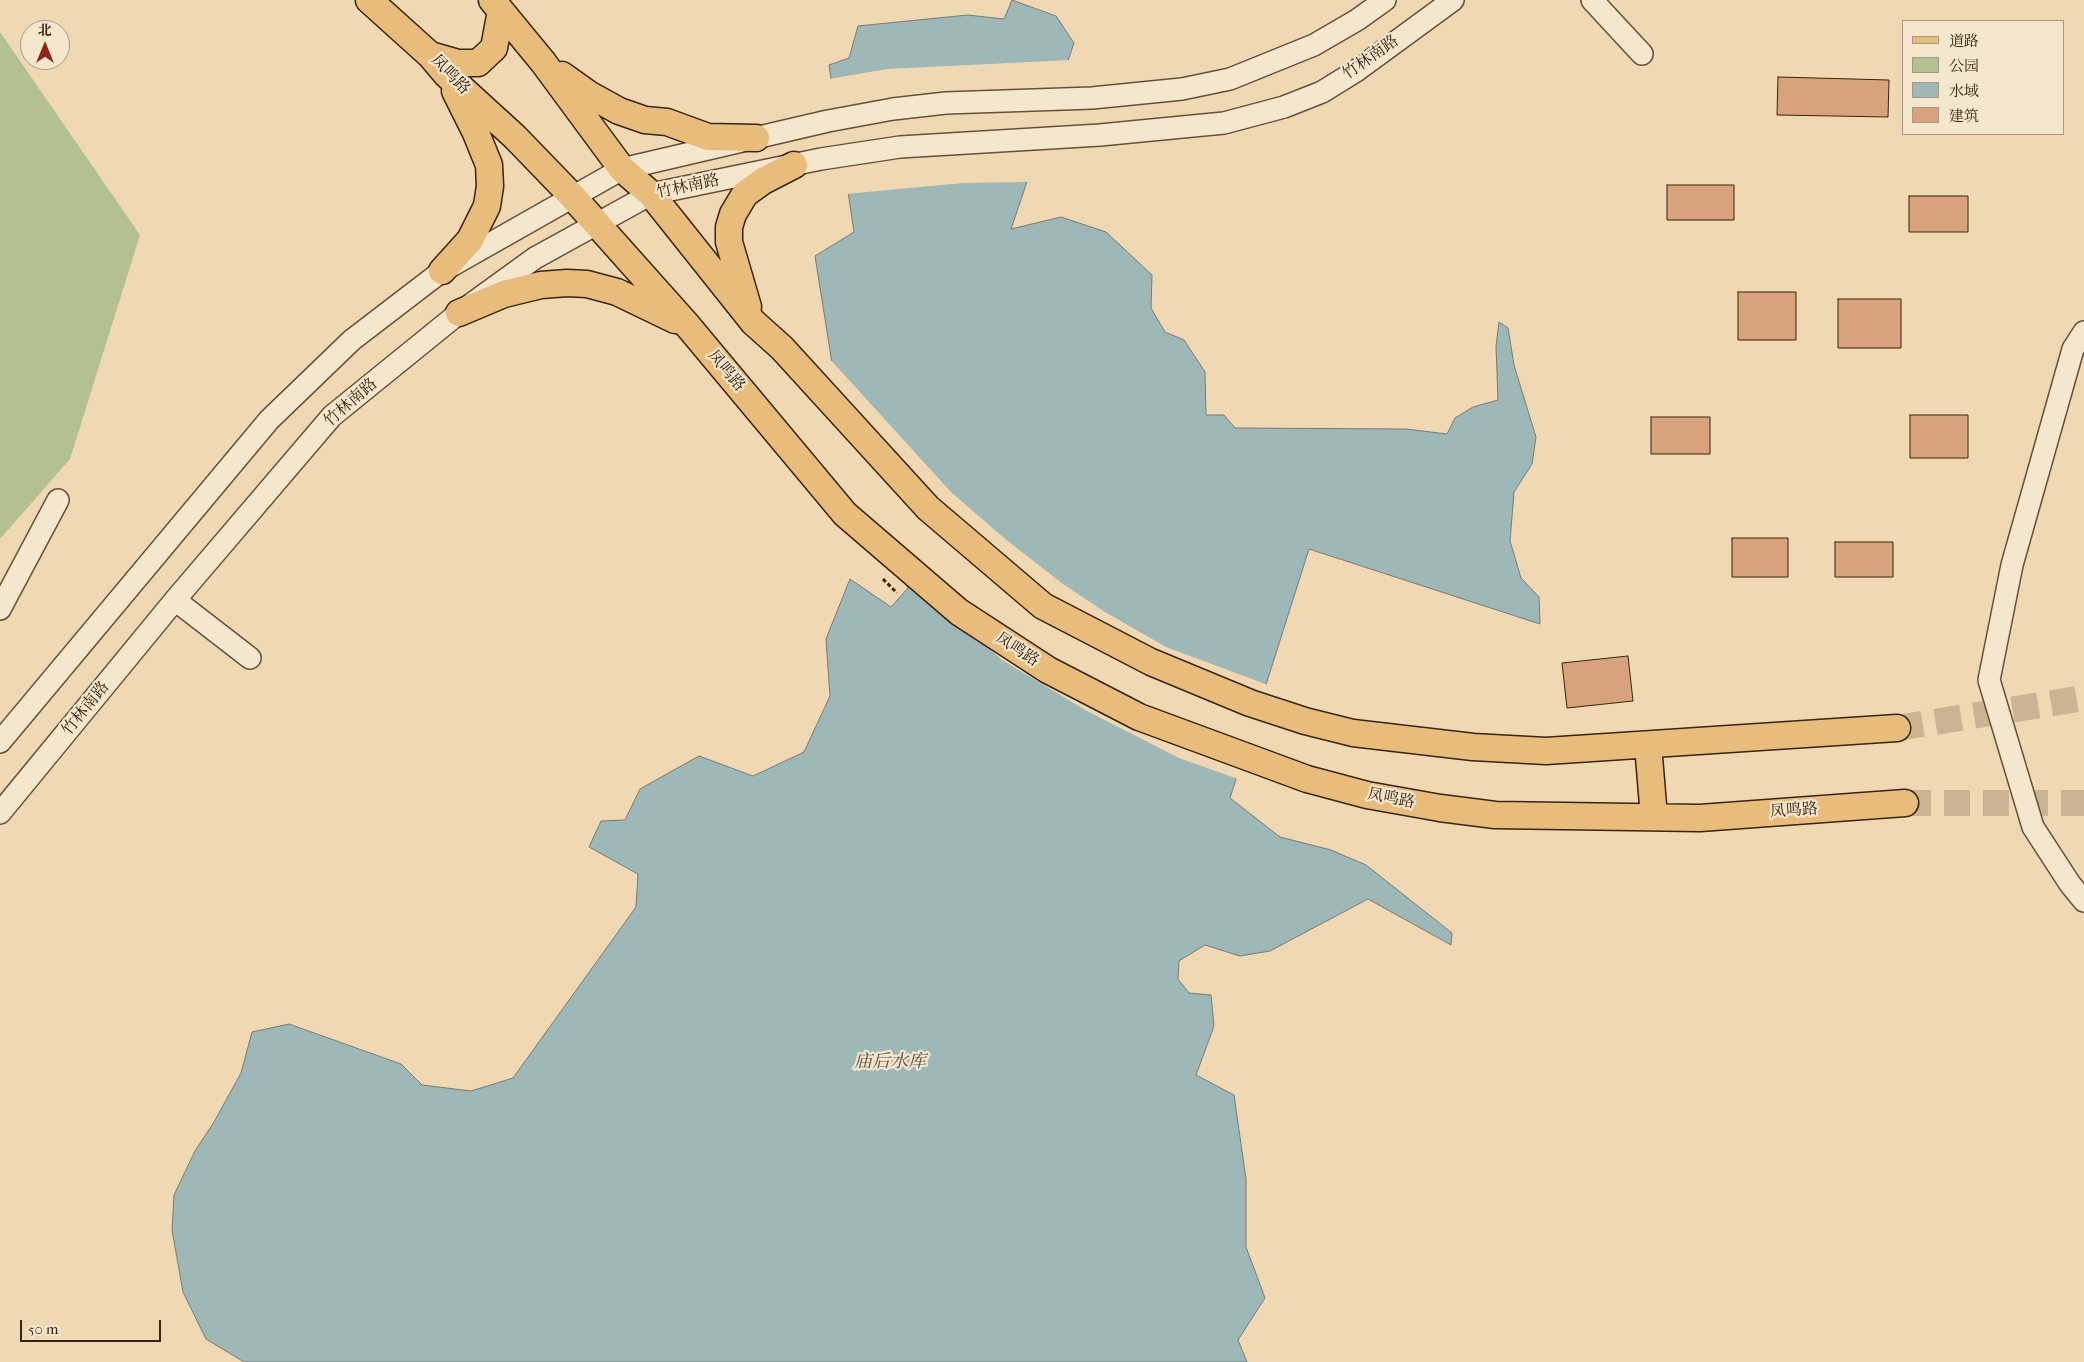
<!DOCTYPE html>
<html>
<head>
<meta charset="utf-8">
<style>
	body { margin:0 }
	#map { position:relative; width:2084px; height:1362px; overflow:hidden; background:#f0d8b3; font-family:"IM FELL French Canon","Noto Serif SC",serif }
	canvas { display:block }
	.legend { position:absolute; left:1902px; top:20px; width:162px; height:115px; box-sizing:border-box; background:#f5e6ce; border:1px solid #a99883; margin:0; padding:6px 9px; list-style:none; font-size:15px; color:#372413 }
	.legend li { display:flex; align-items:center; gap:10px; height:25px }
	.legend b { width:25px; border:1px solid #a99883 }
	.north { position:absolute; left:20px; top:20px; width:50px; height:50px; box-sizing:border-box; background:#f5e6ce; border:1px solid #a99883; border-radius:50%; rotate:0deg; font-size:14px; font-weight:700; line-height:20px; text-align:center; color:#372413 }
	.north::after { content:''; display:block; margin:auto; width:18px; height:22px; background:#8f2418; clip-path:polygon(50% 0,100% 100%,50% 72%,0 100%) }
	.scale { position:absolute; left:20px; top:1320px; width:141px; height:22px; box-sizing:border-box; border:2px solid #372413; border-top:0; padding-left:6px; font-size:15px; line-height:18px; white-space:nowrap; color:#372413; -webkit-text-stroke:4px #f5e6ce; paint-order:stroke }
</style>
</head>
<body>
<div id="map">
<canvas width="2084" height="1362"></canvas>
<ul class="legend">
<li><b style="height:6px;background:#e8bc7a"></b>道路</li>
<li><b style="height:14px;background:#b3c091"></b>公园</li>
<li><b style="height:14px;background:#9eb7b7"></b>水域</li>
<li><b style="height:14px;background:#d8a37c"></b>建筑</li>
</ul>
<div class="north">北</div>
<div class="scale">50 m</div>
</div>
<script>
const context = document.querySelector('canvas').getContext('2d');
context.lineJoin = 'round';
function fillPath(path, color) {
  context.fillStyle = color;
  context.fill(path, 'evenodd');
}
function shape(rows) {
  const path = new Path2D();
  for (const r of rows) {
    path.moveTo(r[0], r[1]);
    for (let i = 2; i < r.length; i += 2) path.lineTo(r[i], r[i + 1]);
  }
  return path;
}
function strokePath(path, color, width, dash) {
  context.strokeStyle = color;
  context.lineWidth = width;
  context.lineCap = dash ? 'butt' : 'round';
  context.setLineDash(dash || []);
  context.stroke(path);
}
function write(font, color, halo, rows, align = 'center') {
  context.font = font + ' "IM FELL French Canon","Noto Serif SC",serif';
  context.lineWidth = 4.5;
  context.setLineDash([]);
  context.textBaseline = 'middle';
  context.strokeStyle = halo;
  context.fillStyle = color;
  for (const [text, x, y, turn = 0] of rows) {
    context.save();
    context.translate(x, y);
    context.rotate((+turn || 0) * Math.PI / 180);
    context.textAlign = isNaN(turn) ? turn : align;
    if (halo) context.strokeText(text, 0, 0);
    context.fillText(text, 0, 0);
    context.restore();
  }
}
fillPath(shape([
	[0,32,140,235,70,459,0,539]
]), '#b3c091');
const water = shape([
	[1012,0,1056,16,1074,43,1011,229,1061,217,1106,232,1152,275,1151,308,1165,332,1184,340,1205,372,1206,415,1224,415,1235,428,1406,429,1447,434,1455,418,1473,407,1498,400,1496,346,1499,322,1508,328,1514,365,1536,437,1532,464,1514,492,1510,541,1521,578,1539,597,1540,624,1309,549,1230,798,1280,837,1331,850,1366,865,1452,933,1451,945,1368,899,1270,951,1240,956,1205,945,1179,961,1178,979,1189,993,1211,995,1214,1026,1196,1075,1234,1095,1246,1179,1246,1247,1265,1298,1238,1340,1247,1362,244,1362,206,1339,183,1292,172,1230,174,1195,195,1151,214,1122,241,1073,252,1032,289,1024,401,1064,422,1085,471,1091,513,1078,636,907,638,874,589,847,601,821,625,820,640,789,699,756,753,776,804,752,830,696,826,639,850,579,891,607,908,588,846,451,815,256,854,232,829,65,849,58,858,26,968,15,1004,19,1012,0]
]);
fillPath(water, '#9eb7b7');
strokePath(water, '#757c75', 1);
fillPath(shape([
	[1071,60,1029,182,963,183,846,194,829,79,887,69],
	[829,358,951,492,1004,538,1063,584,1105,612,1166,647,1268,685,1238,779,1179,758,1087,711,1002,660,895,566,843,452]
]), '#f0d8b3');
const building = shape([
	[1778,77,1889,80,1888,117,1777,115,1778,77],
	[1667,185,1734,185,1734,220,1667,220,1667,185],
	[1909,196,1968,196,1968,232,1909,232,1909,196],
	[1738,292,1796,292,1796,340,1738,340,1738,292],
	[1838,299,1901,299,1901,348,1838,348,1838,299],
	[1910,415,1968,415,1968,458,1910,458,1910,415],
	[1651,417,1710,417,1710,454,1651,454,1651,417],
	[1732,538,1788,538,1788,577,1732,577,1732,538],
	[1835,542,1893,542,1893,577,1835,577,1835,542],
	[1628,656,1633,701,1567,708,1562,663,1628,656]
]);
fillPath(building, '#d8a37c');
strokePath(building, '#372413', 1);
strokePath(shape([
	[1897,728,2084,698],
	[1905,803,2084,803]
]), '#cbb493', 26, [26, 13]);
const minor = shape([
	[1592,0,1642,54],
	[2084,332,2073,349,2012,565,1989,680,2033,827,2070,884,2084,901],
	[175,600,250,658],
	[0,609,58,500],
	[0,742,269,420,352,340,442,271,622,169,828,121,893,109,946,103,1092,98,1182,89,1230,79,1314,45,1357,20,1385,0],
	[0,813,175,600,332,416,459,313,535,258,651,194,821,159,900,147,1100,135,1224,123,1284,107,1322,92,1356,71,1453,0]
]);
const major = shape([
	[369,0,430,55,446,74,515,137,572,196,688,326,845,514,959,612,1048,670,1139,717,1307,779,1367,795,1440,808,1495,815,1700,818,1905,803],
	[492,0,543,62,622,169,651,194,753,322,782,348,928,508,1043,606,1151,662,1250,703,1305,721,1353,733,1473,747,1546,751,1897,728],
	[430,55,458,63,478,63,494,48,501,11],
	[562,75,590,95,619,111,645,120,667,122,708,137,756,138],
	[442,271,470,240,487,206,490,186,489,165,476,133,455,91],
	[748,307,729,242,729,227,733,214,745,194,763,181,794,165],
	[459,313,504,294,541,285,567,283,587,284,617,292,675,320],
	[1648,745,1654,817]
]);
strokePath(minor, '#65513b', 24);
strokePath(major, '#372413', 29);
strokePath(shape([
	[883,579,897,593]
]), '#372413', 3, [4, 2.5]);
strokePath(minor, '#f5e6ce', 21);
strokePath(major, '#e8bc7a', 26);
write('16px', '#372413', '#f5e6ce', [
	["竹林南路",1371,58,-35],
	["凤鸣路",450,75,46],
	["竹林南路",688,187,-12],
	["凤鸣路",726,371,50],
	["竹林南路",351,403,-41],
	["凤鸣路",1017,650,33],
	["竹林南路",86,709,-51],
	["凤鸣路",1391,799,11],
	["凤鸣路",1794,811,-4]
]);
write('italic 18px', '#565044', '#f5e6ce', [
	["庙后水库",890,1063]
]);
</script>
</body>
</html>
